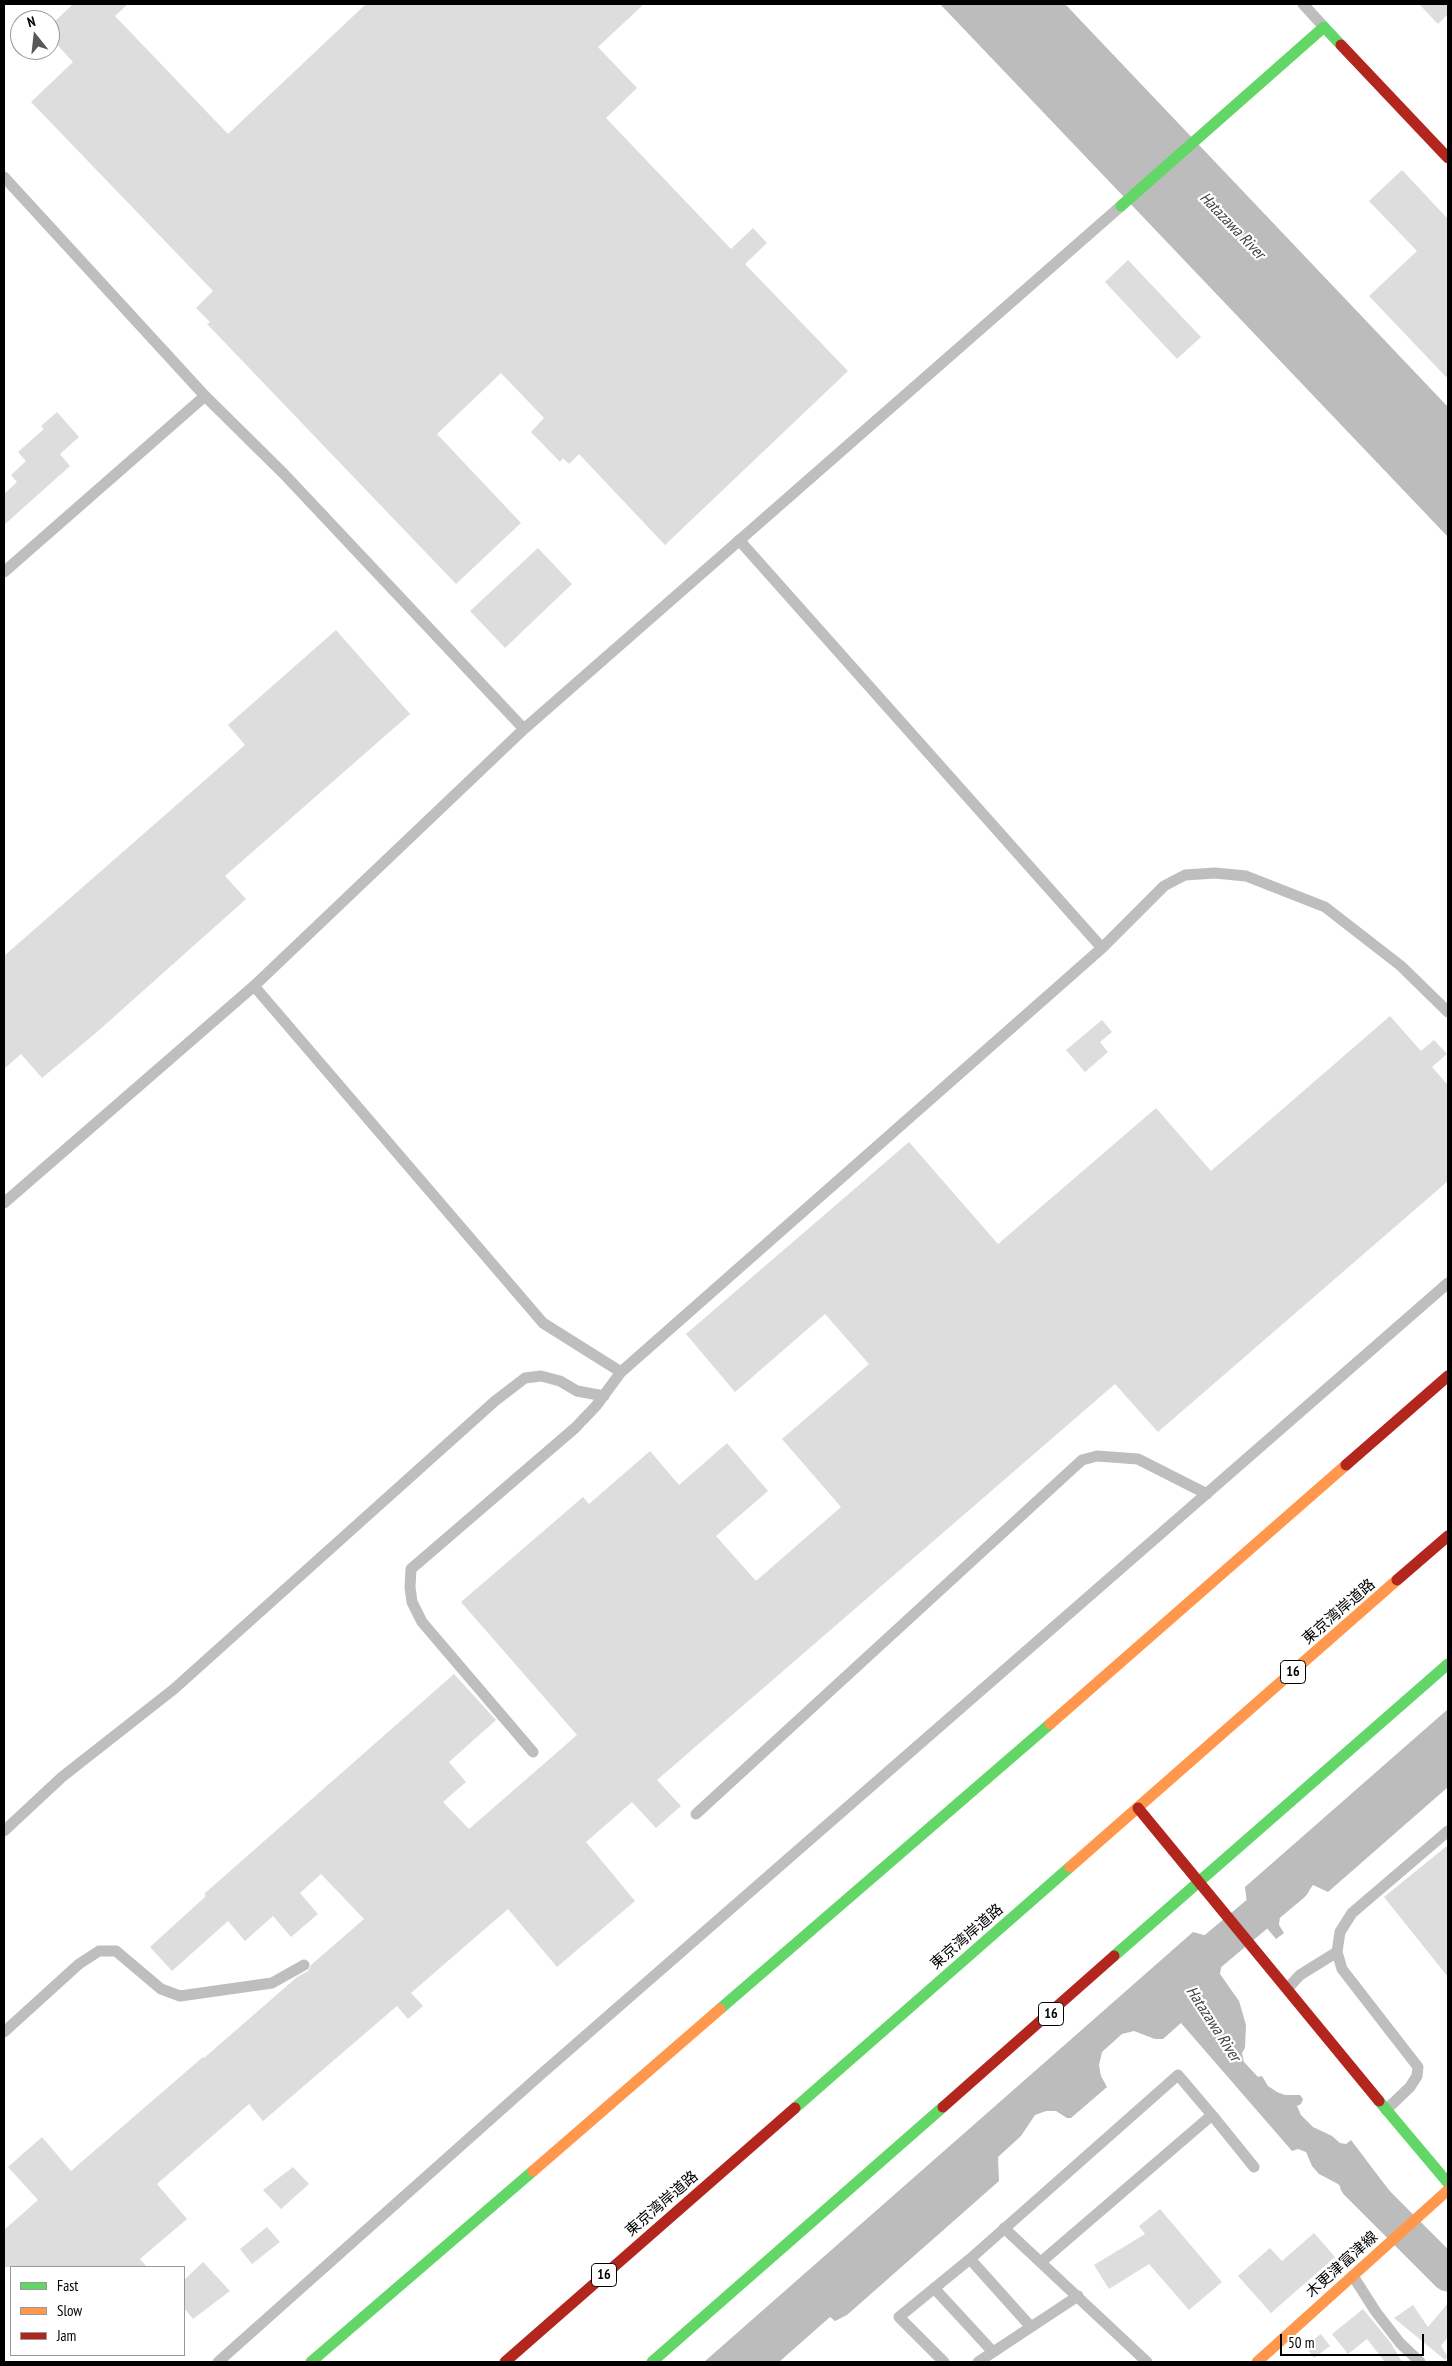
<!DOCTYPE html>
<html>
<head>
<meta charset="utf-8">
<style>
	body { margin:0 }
	#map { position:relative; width:1452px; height:2366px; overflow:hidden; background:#fff; font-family:"PT Sans Narrow",sans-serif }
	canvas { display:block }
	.frame { position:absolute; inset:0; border:5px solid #000; pointer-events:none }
	.legend { position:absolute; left:10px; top:2266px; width:175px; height:90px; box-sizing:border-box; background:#fff; border:1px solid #999; margin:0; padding:6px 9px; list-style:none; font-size:15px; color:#000 }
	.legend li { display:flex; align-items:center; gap:10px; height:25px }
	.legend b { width:25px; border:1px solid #999 }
	.north { position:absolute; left:10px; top:10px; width:50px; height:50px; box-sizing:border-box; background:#fff; border:1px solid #999; border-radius:50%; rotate:344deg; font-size:14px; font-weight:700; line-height:20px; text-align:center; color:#000 }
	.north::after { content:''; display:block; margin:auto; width:18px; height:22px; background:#595959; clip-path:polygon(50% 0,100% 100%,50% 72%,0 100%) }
	.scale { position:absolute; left:1280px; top:2334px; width:144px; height:22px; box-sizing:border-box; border:2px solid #000; border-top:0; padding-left:6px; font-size:15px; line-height:18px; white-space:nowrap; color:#000; -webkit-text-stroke:4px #fff; paint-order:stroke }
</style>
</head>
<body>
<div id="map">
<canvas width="1452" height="2366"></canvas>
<div class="frame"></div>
<ul class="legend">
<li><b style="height:6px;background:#63d668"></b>Fast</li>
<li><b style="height:6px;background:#ff974d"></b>Slow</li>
<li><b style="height:6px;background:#b3261e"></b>Jam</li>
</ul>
<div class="north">N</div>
<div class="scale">50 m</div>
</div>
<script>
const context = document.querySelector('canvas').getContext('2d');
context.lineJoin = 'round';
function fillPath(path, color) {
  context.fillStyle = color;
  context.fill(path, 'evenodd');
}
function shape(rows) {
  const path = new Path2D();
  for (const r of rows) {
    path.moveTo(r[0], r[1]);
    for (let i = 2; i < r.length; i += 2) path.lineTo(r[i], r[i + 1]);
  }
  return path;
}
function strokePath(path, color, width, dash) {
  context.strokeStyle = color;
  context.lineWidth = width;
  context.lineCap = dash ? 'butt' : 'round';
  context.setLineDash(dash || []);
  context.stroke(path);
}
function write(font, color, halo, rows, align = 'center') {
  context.font = font + ' "PT Sans Narrow","Noto Sans JP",sans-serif';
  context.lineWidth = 4.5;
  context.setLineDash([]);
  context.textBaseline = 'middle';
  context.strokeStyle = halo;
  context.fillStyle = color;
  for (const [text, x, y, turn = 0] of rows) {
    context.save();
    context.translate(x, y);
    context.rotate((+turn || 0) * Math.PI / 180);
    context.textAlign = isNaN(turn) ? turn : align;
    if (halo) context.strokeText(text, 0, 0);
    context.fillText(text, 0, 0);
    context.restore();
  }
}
fillPath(shape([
	[940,4,1065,4,1448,407,1448,537],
	[1448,1709,1448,1787,1328,1892,1313,1885,1308,1892,1288,1907,1280,1916,1279,1925,1284,1933,1276,1939,1247,1904,1245,1887],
	[1193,1932,1211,1937,1227,1956,1222,1962,1220,1974,1239,2001,1246,2025,1245,2048,1242,2053,1244,2062,1258,2077,1262,2076,1268,2086,1277,2092,1285,2095,1300,2095,1303,2099,1301,2104,1297,2106,1301,2115,1313,2127,1332,2136,1340,2143,1346,2144,1351,2140,1401,2206,1379,2226,1365,2207,1338,2184,1319,2174,1312,2166,1306,2152,1298,2149,1292,2151,1181,2023,1163,2039,1155,2039,1134,2031,1122,2034,1102,2052,1099,2065,1101,2076,1107,2087,1071,2118,1067,2118,1056,2111,1046,2111,1035,2115,1021,2136,998,2157,999,2181,847,2315,835,2321,830,2317,779,2362,704,2362]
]), '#bcbcbc');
strokePath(shape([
	[1182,1977,1293,1884],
	[1357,2183,1448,2274]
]), '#bcbcbc', 35);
fillPath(shape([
	[73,4,128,4,115,16,228,134,366,4,644,4,598,47,637,88,606,118,731,249,753,228,767,243,745,264,848,371,665,545,579,454,569,464,563,458,560,462,531,432,544,418,501,373,437,434,521,523,456,584,207,324,210,322,196,308,213,291,31,102,73,62,50,37,50,26],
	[1419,4,1448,4,1448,14,1438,24],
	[1402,170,1448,219,1448,379,1369,296,1417,251,1369,201],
	[1128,260,1201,337,1177,359,1105,282],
	[57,412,79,437,60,454,70,466,4,525,4,494,17,482,11,475,26,461,18,452,44,429,41,426],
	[538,548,572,584,505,648,470,611],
	[336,630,410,714,225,876,246,899,97,1032,42,1078,21,1054,4,1069,4,956,245,745,228,725],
	[1390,1016,1421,1051,1434,1040,1447,1054,1432,1067,1448,1085,1448,1181,1158,1432,1115,1384,657,1780,681,1806,656,1828,632,1802,586,1842,635,1901,557,1967,508,1909,411,1993,423,2006,408,2019,397,2006,263,2121,249,2104,157,2184,187,2219,140,2259,147,2267,4,2267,4,2230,38,2200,8,2167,42,2137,71,2171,203,2057,204,2058,297,1977,308,1971,311,1965,364,1919,321,1874,300,1893,318,1914,291,1937,273,1916,245,1941,228,1921,172,1971,150,1947,206,1896,204,1894,454,1674,496,1720,449,1762,466,1782,443,1802,469,1829,577,1735,461,1602,583,1497,589,1504,650,1451,679,1485,727,1443,768,1491,716,1536,756,1581,841,1507,782,1439,869,1364,825,1314,735,1392,686,1334,909,1142,998,1244,1156,1108,1211,1171],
	[1102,1020,1112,1032,1100,1042,1108,1052,1085,1072,1066,1050],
	[1448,1845,1448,1977,1384,1897],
	[293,2167,309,2184,281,2209,263,2190],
	[1160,2209,1222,2282,1189,2310,1149,2264,1109,2289,1094,2265,1145,2234,1139,2226],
	[267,2227,280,2242,252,2264,240,2249],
	[1314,2233,1335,2257,1271,2313,1238,2276,1270,2248,1282,2261],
	[203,2262,230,2291,193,2319,184,2308,184,2280],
	[1448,2303,1448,2337,1441,2346,1448,2357,1445,2360,1394,2318,1413,2305,1428,2327],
	[1363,2309,1391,2343,1402,2362,1385,2362,1367,2339,1348,2354,1332,2334],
	[1321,2334,1330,2346,1314,2358,1305,2346]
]), '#ddd');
strokePath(shape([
	[1303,4,1324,27],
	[4,177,205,396,284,474,524,729],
	[739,540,1102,948],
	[4,572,205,396],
	[254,986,543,1323,621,1372],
	[4,1203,254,986,524,729,1121,206],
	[533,1752,422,1622,412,1602,410,1587,411,1569,575,1428,596,1406,621,1372,1102,948,1164,886,1185,875,1215,873,1246,876,1325,907,1401,966,1448,1012],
	[696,1814,1082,1460,1097,1456,1138,1459,1207,1494],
	[4,1831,62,1777,174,1689,495,1401,525,1378,541,1376,560,1381,577,1391,604,1396],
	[1288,1988,1300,1975,1337,1952],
	[4,2032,79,1964,99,1951,116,1951,161,1989,180,1996,272,1983,304,1965],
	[1386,2110,1410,2087,1417,2076,1418,2067,1342,1969,1337,1952,1340,1932,1352,1913,1448,1831],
	[1212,2115,1254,2167],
	[1004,2228,1147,2362],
	[970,2259,1031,2327],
	[1353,2276,1376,2312,1400,2343,1420,2362],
	[934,2288,993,2352],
	[218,2362,538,2077,1448,1283],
	[944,2362,899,2317,970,2259,1178,2075,1212,2115,1041,2262],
	[978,2362,1078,2296]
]), '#bebebe', 11);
strokePath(shape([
	[1121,206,1324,27,1341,45],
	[1114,1956,1448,1664],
	[720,2009,1050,1724],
	[1379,2101,1448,2183],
	[795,2108,1070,1867],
	[311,2362,533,2171],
	[652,2362,943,2107]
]), '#63d668', 11);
strokePath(shape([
	[1050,1724,1346,1465],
	[1070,1867,1397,1580],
	[533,2171,720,2009],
	[1257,2362,1448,2190]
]), '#ff974d', 11);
strokePath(shape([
	[1341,45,1448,158],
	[1346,1465,1448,1376],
	[1397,1580,1448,1536],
	[1138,1808,1379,2101],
	[943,2107,1114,1956],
	[505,2362,795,2108]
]), '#b3261e', 11);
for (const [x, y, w] of [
	[1293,1672,25],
	[1051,2014,25],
	[604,2275,25]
]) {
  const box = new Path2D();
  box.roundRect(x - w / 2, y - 11.5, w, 23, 4);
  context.fillStyle = '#fff';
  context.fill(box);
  strokePath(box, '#000', 1);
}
write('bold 14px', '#000', null, [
	["16",1293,1672],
	["16",1051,2014],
	["16",604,2275]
]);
write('15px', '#000', '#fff', [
	["東京湾岸道路",1339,1612,-41],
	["東京湾岸道路",967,1937,-41],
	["東京湾岸道路",662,2204,-41],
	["木更津富津線",1342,2265,-42]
]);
write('italic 16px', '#414141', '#fff', [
	["Hatazawa River",1232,226,46],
	["Hatazawa River",1213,2024,57]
]);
</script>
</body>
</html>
